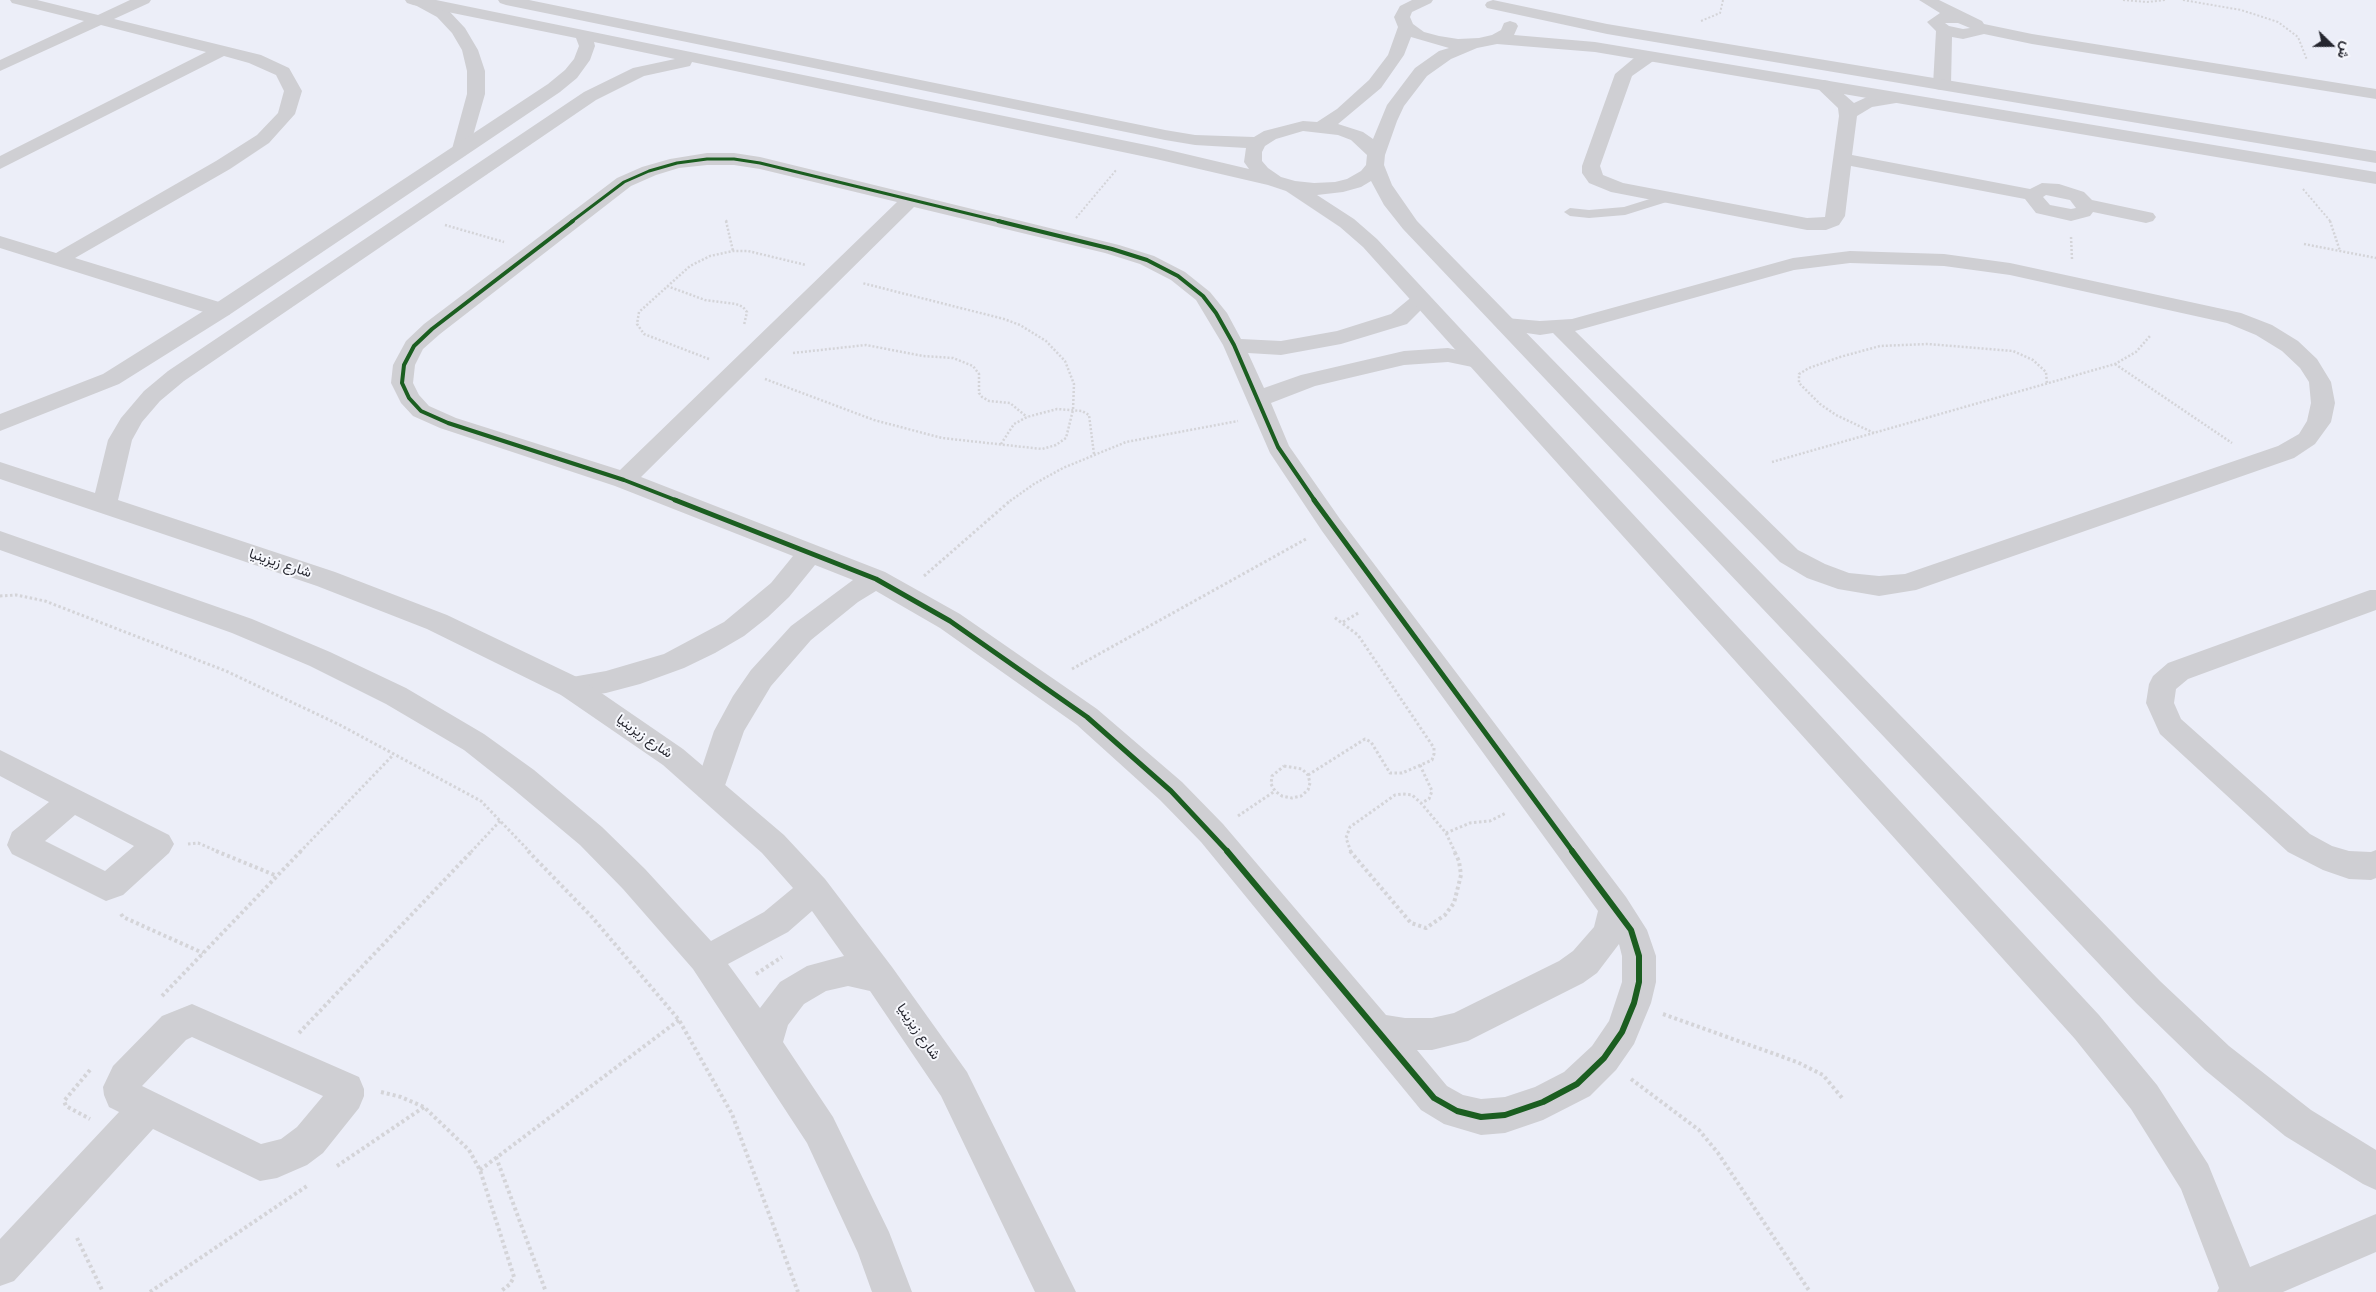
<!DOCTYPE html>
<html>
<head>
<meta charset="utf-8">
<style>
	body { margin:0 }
	#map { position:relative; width:2376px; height:1292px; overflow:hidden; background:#eceef8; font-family:Poppins,Vazirmatn,sans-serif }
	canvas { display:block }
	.north { position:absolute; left:2306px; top:20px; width:50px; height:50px; -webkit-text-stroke:4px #f7f8fd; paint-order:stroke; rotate:112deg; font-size:14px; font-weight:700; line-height:20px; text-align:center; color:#25262f }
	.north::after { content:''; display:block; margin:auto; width:18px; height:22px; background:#25262f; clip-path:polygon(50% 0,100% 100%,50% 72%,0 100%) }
</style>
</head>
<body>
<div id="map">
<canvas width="2376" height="1292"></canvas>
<div class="north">ش</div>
</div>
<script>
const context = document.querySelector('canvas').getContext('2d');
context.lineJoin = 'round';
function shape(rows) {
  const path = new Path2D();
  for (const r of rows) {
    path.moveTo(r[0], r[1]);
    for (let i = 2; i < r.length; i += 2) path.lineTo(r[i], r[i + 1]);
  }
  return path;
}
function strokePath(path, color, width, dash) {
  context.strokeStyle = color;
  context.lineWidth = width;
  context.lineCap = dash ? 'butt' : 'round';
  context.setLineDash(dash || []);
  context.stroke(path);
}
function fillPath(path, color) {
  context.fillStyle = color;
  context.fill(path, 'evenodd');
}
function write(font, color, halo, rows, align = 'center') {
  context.font = font + ' Poppins,Vazirmatn,sans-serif';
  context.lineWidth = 4;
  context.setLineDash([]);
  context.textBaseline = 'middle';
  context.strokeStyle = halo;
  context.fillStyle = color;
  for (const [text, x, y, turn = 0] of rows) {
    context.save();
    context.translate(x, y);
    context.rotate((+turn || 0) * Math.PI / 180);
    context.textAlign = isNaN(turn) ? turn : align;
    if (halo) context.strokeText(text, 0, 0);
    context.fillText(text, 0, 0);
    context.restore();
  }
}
strokePath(shape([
	[2123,0,2147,2,2166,0],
	[2183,0,2241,10,2278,22,2298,37,2307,60],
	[1701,21,1720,13,1723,0],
	[2303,189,2331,222],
	[1076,218,1117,169],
	[726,220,727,222]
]), '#d4d4d8', 2, [2, 2]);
strokePath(shape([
	[726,221,733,251],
	[2330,221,2340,251],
	[445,225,504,242],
	[2071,237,2072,259],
	[2304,244,2376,258],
	[667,286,705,300,736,304,743,307,747,312,744,325],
	[793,353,866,345,923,356,953,358,973,366,979,374,979,393,982,397,989,401,1010,403,1027,417],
	[709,359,644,334,637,324,639,312,690,266,710,256,733,251,748,251,806,265],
	[2115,364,2232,443],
	[765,379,874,420,942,438,1042,449,1056,445,1066,438,1073,410,1074,384,1065,361,1046,341,1020,325,1004,319,862,283],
	[1874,433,1836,415,1820,404,1799,383,1799,374,1809,368,1840,357,1880,346,1928,344,2013,351,2033,360,2046,372,2047,384],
	[1001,444,1014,424,1027,417,1057,409,1082,411,1089,415,1094,454],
	[1772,462,2115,364,2136,352,2150,336],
	[1010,501,1034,484,1063,468,1126,442,1238,421]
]), '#d4d4d8', 2.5, [2, 2]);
strokePath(shape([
	[924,576,1011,500],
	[0,596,16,595,45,601,226,671,340,725,481,801,530,852],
	[1343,622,1360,612],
	[1072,669,1306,539],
	[1420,765,1432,791,1429,799,1421,803],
	[1284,766,1302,769,1308,775,1310,783,1308,790,1301,796,1292,798,1282,796,1275,791,1271,784,1272,776,1284,766],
	[1308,775,1365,739,1371,742,1390,773,1402,773,1432,760,1434,754,1434,748,1358,635,1334,617],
	[1238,816,1275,791],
	[1446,833,1470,823,1490,821,1506,813],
	[188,844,198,843,219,852],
	[300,852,393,755],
	[471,852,500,821],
	[1351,852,1346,838,1350,827,1395,795,1403,794,1412,795,1421,803,1446,833,1455,852]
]), '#d4d4d8', 3, [2.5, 2.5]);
strokePath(shape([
	[216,851,277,876],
	[528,851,592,917,679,1020,732,1114,798,1292],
	[1350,851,1411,923,1426,928,1445,915,1454,903,1461,875,1459,861,1454,851],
	[121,914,123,917,203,953],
	[756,974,782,957],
	[162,996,301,851],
	[1663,1014,1797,1062,1823,1075,1843,1099],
	[299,1033,472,851],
	[90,1070,64,1101,66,1106,90,1119],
	[1631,1079,1699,1130,1718,1153,1810,1292],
	[381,1092,401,1097,424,1107,469,1150,480,1170,514,1277,510,1284,500,1292],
	[496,1157,546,1292],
	[337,1166,424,1107],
	[480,1170,679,1020],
	[77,1238,103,1292],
	[150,1292,307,1186]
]), '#d4d4d8', 4, [3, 3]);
fillPath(shape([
	[1669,193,1673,194,1675,197,1673,200,1625,215,1589,218,1570,216,1564,212,1570,208,1589,210,1624,207,1669,193]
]), '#cfcfd3');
fillPath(shape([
	[10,0,37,0,98,15,130,0,151,0,149,3,114,19,261,55,289,68,302,91,295,114,269,143,230,169,75,258,229,305,232,310,229,315,221,316,213,315,0,248,0,236,56,253,216,161,257,135,278,113,284,91,276,75,249,63,224,56,0,169,0,156,206,52,101,25,0,71,0,60,84,21,12,3,10,0],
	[415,0,429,0,449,11,465,28,478,50,485,71,485,94,468,153,454,153,452,149,467,94,467,71,462,50,452,33,437,17,415,5,413,2,415,0],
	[1919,0,1939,0,1982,21,1984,24,2032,34,2376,89,2376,99,2032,44,1984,34,1963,39,1952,37,1951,85,1948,89,1942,90,1936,89,1933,85,1936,31,1927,22,1940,13,1919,0],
	[1945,23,1958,23,1970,28,1963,29,1949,26,1945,23],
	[1651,52,1657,53,1659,57,1632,76,1600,166,1603,175,1623,183,1807,218,1825,217,1839,116,1838,108,1814,85,1817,81,1823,80,1829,81,1854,103,1867,97,1896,93,1902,94,1905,98,1902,102,1872,107,1857,116,1852,155,2030,189,2042,183,2059,184,2084,192,2092,200,2153,213,2156,217,2153,221,2146,223,2093,212,2090,216,2071,221,2036,213,2025,199,1851,166,1845,216,1839,225,1826,230,1807,230,1611,192,1589,183,1582,173,1582,166,1615,74,1634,58,1651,52],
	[2046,195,2070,200,2076,208,2071,209,2050,205,2043,197,2046,195],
	[707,153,734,153,760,157,1119,245,1154,256,1185,272,1210,292,1227,313,1241,339,1281,341,1337,331,1391,314,1414,295,1421,293,1428,295,1432,299,1407,324,1341,344,1281,355,1248,353,1264,388,1301,375,1404,351,1448,348,1485,356,1488,361,1485,366,1477,368,1448,362,1404,365,1315,386,1271,403,1289,446,1340,519,1626,897,1647,930,1656,956,1656,982,1651,1003,1634,1044,1616,1070,1590,1096,1543,1120,1505,1133,1481,1135,1444,1124,1421,1110,1201,842,1160,800,1077,725,940,628,876,591,858,602,811,640,771,686,744,731,721,797,710,800,699,797,695,788,714,731,733,696,751,670,791,626,853,580,815,565,789,597,768,617,744,636,715,653,684,668,640,684,606,693,571,698,561,695,557,687,561,679,606,671,664,654,724,622,771,583,793,556,615,486,440,428,413,416,401,403,391,383,393,365,406,341,424,324,617,178,642,167,670,159,707,153],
	[707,165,734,165,760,169,897,202,620,470,456,418,429,406,419,395,413,383,415,365,423,349,440,334,631,186,656,175,679,168,707,165],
	[914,207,1105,253,1140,264,1171,280,1196,300,1223,345,1270,453,1322,531,1598,911,1594,927,1573,951,1559,961,1454,1013,1432,1018,1405,1018,1386,1015,1223,824,1182,782,1097,709,960,614,885,572,641,477,914,207],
	[1619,944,1622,956,1622,982,1609,1021,1592,1046,1564,1072,1535,1087,1505,1097,1481,1099,1463,1095,1447,1086,1417,1050,1432,1050,1468,1041,1583,983,1597,973,1619,944],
	[1850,251,1944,254,2010,263,2241,313,2272,325,2298,341,2317,359,2331,382,2335,403,2331,422,2315,444,2294,458,1916,590,1879,596,1838,589,1807,578,1780,562,1553,333,1540,335,1506,330,1498,329,1495,324,1498,319,1506,318,1540,321,1572,319,1793,258,1850,251],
	[1850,263,1944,266,2010,275,2227,323,2256,335,2282,351,2300,368,2309,382,2311,403,2307,421,2299,434,2278,446,1905,574,1879,576,1849,573,1825,564,1798,550,1575,331,1794,270,1850,263],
	[2370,590,2376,590,2376,610,2188,679,2176,689,2174,703,2181,719,2310,834,2332,846,2349,851,2371,852,2376,850,2376,878,2371,880,2349,879,2323,870,2288,852,2160,734,2146,703,2149,684,2153,676,2168,663,2370,590],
	[0,750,169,835,174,844,169,853,123,895,106,901,12,854,7,845,12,832,49,802,0,776,0,750],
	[75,815,134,846,105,871,45,841,75,815],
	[192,1004,359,1077,364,1089,364,1096,359,1108,323,1153,307,1165,277,1178,260,1181,153,1129,14,1281,0,1286,0,1239,119,1112,109,1107,104,1095,103,1087,113,1066,162,1016,192,1004],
	[192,1037,323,1096,297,1127,281,1139,261,1144,142,1086,186,1040,192,1037]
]), '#cfcfd3');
fillPath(shape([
	[405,0,436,0,1156,147,1249,169,1244,162,1246,148,1195,145,1165,140,506,5,500,3,498,0,529,0,1165,130,1195,135,1254,137,1264,131,1303,121,1317,122,1337,109,1369,80,1388,55,1398,27,1394,17,1400,6,1412,0,1433,0,1431,3,1412,12,1410,17,1413,24,1424,32,1439,36,1458,39,1479,38,1492,35,1501,30,1504,23,1510,21,1516,23,1518,26,1514,35,1595,42,2376,172,2376,184,1595,52,1497,44,1477,48,1451,59,1427,76,1404,106,1397,121,1385,155,1384,165,1392,185,1417,221,2160,981,2229,1046,2311,1110,2376,1150,2376,1190,2363,1184,2285,1136,2205,1070,2136,1003,1403,229,1384,205,1371,181,1361,187,1343,192,1317,195,1354,219,1377,239,2099,1015,2157,1085,2208,1164,2250,1267,2376,1214,2376,1252,2283,1292,2217,1292,2219,1288,2181,1189,2131,1109,2075,1039,1363,247,1340,227,1286,191,1268,185,1156,159,692,62,690,66,644,76,596,100,184,381,160,401,142,422,132,440,118,500,335,572,447,615,581,679,683,749,784,835,825,879,892,967,967,1072,1076,1292,1035,1292,941,1096,870,991,848,986,826,991,804,1004,788,1025,783,1042,833,1117,889,1232,912,1292,872,1292,858,1253,807,1143,693,969,623,889,580,845,512,788,464,750,386,704,310,666,232,633,0,550,0,531,252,619,330,652,406,688,484,734,534,770,602,827,645,869,711,941,764,912,793,888,762,853,663,765,561,695,427,629,317,586,0,479,0,462,95,493,108,440,121,418,144,391,168,371,584,92,633,68,675,59,594,42,595,46,590,60,577,78,560,92,229,315,119,384,0,431,0,414,103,374,213,305,548,84,565,70,574,59,579,46,576,38,413,5,407,3,405,0],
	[1411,37,1449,48,1439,51,1415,68,1387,105,1373,139,1363,132,1338,124,1381,88,1404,55,1411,37],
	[1303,131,1338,135,1351,140,1367,155,1366,165,1361,171,1347,179,1335,182,1314,183,1295,181,1281,177,1268,168,1262,161,1262,152,1265,146,1276,139,1303,131],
	[812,911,844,956,807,966,780,982,760,1008,728,964,788,932,812,911],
	[1493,0,1607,24,2376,151,2376,163,1607,34,1487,8,1485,5,1487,2,1493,0]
]), '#cfcfd3');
strokePath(shape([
	[571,222,624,182,649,171,677,163,707,159,734,159,760,163,1003,222]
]), '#1b5e20', 3);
strokePath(shape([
	[573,221,432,329,414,346,404,365,402,383,409,398,421,411,448,423,624,480,678,501],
	[998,221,1112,249,1147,260,1178,276,1203,296,1216,313,1234,345,1278,447,1315,501]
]), '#1b5e20', 4);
strokePath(shape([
	[675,500,876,579,950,621,1087,717,1171,791,1228,852],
	[1314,500,1573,852]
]), '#1b5e20', 5);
strokePath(shape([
	[1227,851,1434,1098,1457,1111,1481,1117,1505,1115,1543,1102,1577,1084,1604,1058,1622,1032,1634,1003,1639,982,1639,956,1631,930,1572,851]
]), '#1b5e20', 6);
write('14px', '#25262f', '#f7f8fd', [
	["شارع زيزينيا",280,564,18],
	["شارع زيزينيا",644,737,35],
	["شارع زيزينيا",918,1032,55]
]);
</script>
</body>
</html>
